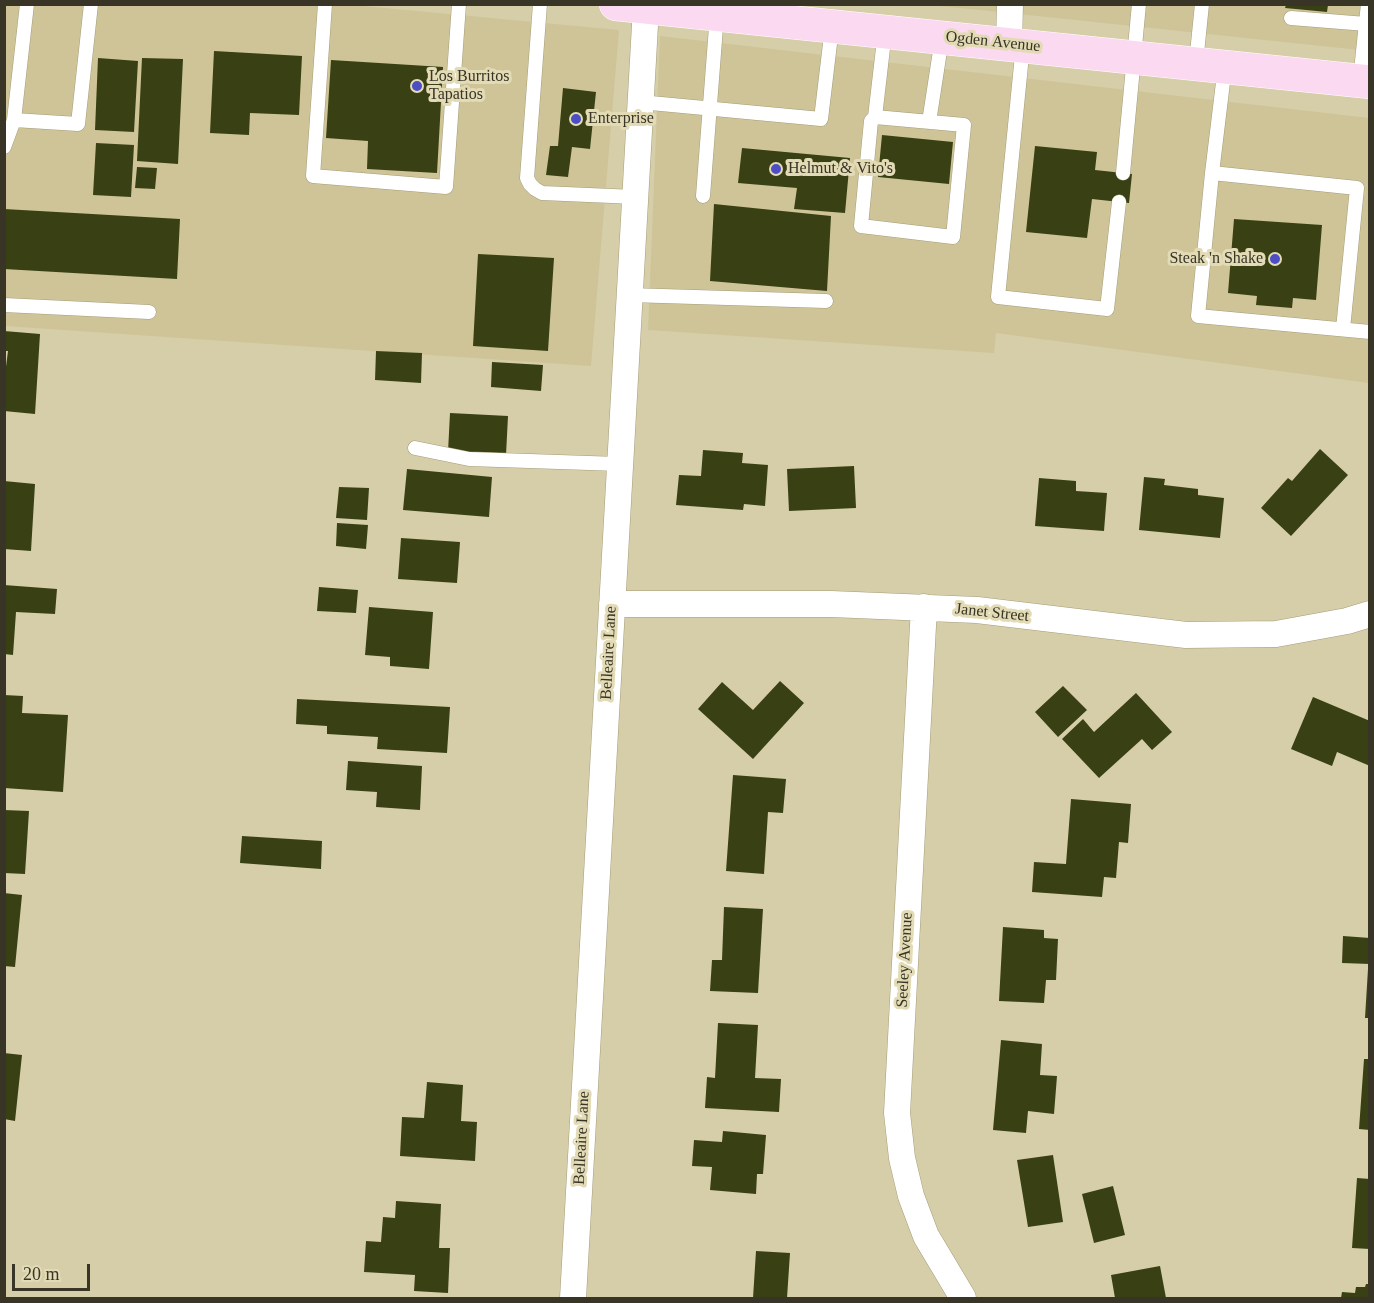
<!DOCTYPE html>
<html>
<head>
<meta charset="utf-8">
<style>
	body { margin:0 }
	#map { position:relative; width:1374px; height:1303px; overflow:hidden; background:#d6cea8; font-family:Georgia,serif }
	canvas { display:block }
	.frame { position:absolute; inset:0; border:6px solid #383426; pointer-events:none }
	.scale { position:absolute; left:12px; top:1264px; width:78px; height:27px; box-sizing:border-box; border:3px solid #383426; border-top:0; padding-left:8px; font-size:18px; line-height:21px; white-space:nowrap; color:#383426; -webkit-text-stroke:4px #e3dbb5; paint-order:stroke }
</style>
</head>
<body>
<div id="map">
<canvas width="1374" height="1303"></canvas>
<div class="frame"></div>
<div class="scale">20 m</div>
</div>
<script>
const context = document.querySelector('canvas').getContext('2d');
context.lineJoin = 'round';
function fillPath(path, color) {
  context.fillStyle = color;
  context.fill(path, 'evenodd');
}
function shape(rows) {
  const path = new Path2D();
  for (const r of rows) {
    path.moveTo(r[0], r[1]);
    for (let i = 2; i < r.length; i += 2) path.lineTo(r[i], r[i + 1]);
  }
  return path;
}
function strokePath(path, color, width, dash) {
  context.strokeStyle = color;
  context.lineWidth = width;
  context.lineCap = dash ? 'butt' : 'round';
  context.setLineDash(dash || []);
  context.stroke(path);
}
function write(font, color, halo, rows, align = 'center') {
  context.font = font + ' Georgia,serif';
  context.lineWidth = 6;
  context.setLineDash([]);
  context.textBaseline = 'middle';
  context.strokeStyle = halo;
  context.fillStyle = color;
  for (const [text, x, y, turn = 0] of rows) {
    context.save();
    context.translate(x, y);
    context.rotate((+turn || 0) * Math.PI / 180);
    context.textAlign = isNaN(turn) ? turn : align;
    if (halo) context.strokeText(text, 0, 0);
    context.fillText(text, 0, 0);
    context.restore();
  }
}
fillPath(shape([
	[342,4,619,30,591,366,5,326,4,5],
	[930,5,1369,5,1369,51,990,11],
	[660,36,1369,118,1369,383,996,333,994,353,648,330]
]), '#cec497');
fillPath(shape([
	[1286,5,1328,5,1327,12,1285,8],
	[214,51,302,56,299,115,250,113,249,135,210,133],
	[98,58,138,61,134,132,95,130],
	[142,58,183,59,178,164,137,161],
	[331,60,443,67,437,173,367,169,368,141,326,138],
	[563,88,596,92,590,149,572,147,568,177,546,175,550,146,558,146],
	[882,135,953,142,949,184,878,177],
	[96,143,134,145,131,197,93,195],
	[1035,146,1097,152,1095,170,1132,174,1129,203,1092,199,1087,238,1026,232],
	[742,148,850,158,845,213,794,209,797,188,738,183],
	[137,167,157,168,155,189,135,188],
	[714,204,831,216,827,291,710,281],
	[4,209,180,219,177,279,4,269],
	[1234,219,1322,225,1316,300,1293,298,1292,308,1256,305,1257,296,1228,293],
	[478,254,554,258,548,351,473,346],
	[4,331,40,334,35,414,4,411,4,382,8,351,4,351],
	[376,351,422,353,421,383,375,380],
	[492,362,543,365,541,391,491,387],
	[450,413,508,416,506,455,448,452],
	[1320,449,1348,475,1291,536,1261,508,1288,478,1292,481],
	[703,450,743,453,742,463,768,465,765,506,744,504,743,510,676,505,679,475,701,476],
	[854,466,856,508,789,511,787,469],
	[407,469,492,477,489,517,403,510],
	[1144,477,1165,479,1164,485,1198,489,1198,495,1224,498,1220,538,1139,530],
	[1039,478,1076,481,1076,491,1107,493,1104,531,1035,526],
	[4,481,35,484,31,551,4,549],
	[339,487,369,488,367,520,336,518],
	[337,523,368,525,366,549,336,546],
	[401,538,460,542,457,583,398,579],
	[4,585,57,589,55,614,16,612,13,655,4,654],
	[319,587,358,590,356,613,317,611],
	[369,607,433,612,429,669,390,666,390,657,365,655],
	[780,681,804,703,753,759,698,709,722,682,753,710],
	[1063,686,1087,710,1058,737,1035,712],
	[1136,693,1172,732,1152,750,1142,739,1099,778,1062,739,1083,719,1094,732],
	[4,695,23,696,22,713,68,715,63,792,4,788],
	[1313,697,1370,721,1370,766,1337,752,1332,766,1291,749],
	[297,699,450,707,447,753,377,749,378,737,327,734,327,726,296,724],
	[348,761,422,766,420,810,376,807,377,792,346,790],
	[733,775,786,779,783,813,768,812,764,874,726,871],
	[1071,799,1131,804,1128,843,1119,842,1116,878,1104,877,1102,897,1032,892,1034,862,1066,864],
	[4,810,29,811,25,874,4,873],
	[242,836,322,841,321,869,240,863],
	[4,893,22,895,15,967,4,966],
	[724,907,763,909,758,993,710,991,712,960,722,960],
	[1003,927,1044,930,1044,938,1058,939,1056,980,1046,980,1044,1003,999,1001],
	[1343,936,1370,938,1370,964,1342,963],
	[1368,969,1370,969,1370,1018,1365,1018],
	[718,1023,758,1025,755,1078,781,1079,779,1112,705,1108,707,1077,715,1078],
	[1001,1040,1042,1044,1040,1075,1057,1076,1054,1114,1028,1111,1026,1133,993,1130],
	[4,1053,22,1055,15,1121,4,1119],
	[1364,1059,1370,1059,1370,1130,1359,1129],
	[427,1082,463,1085,461,1121,477,1122,475,1161,400,1156,402,1117,424,1118],
	[723,1131,766,1135,763,1174,757,1174,756,1194,710,1190,712,1167,692,1166,694,1140,722,1142],
	[1053,1155,1063,1222,1028,1227,1017,1160],
	[1357,1178,1370,1179,1370,1249,1352,1248],
	[1113,1186,1125,1235,1094,1243,1082,1194],
	[396,1201,441,1204,439,1248,450,1248,448,1293,414,1291,415,1275,364,1272,366,1241,381,1242,383,1217,395,1218],
	[756,1251,790,1253,787,1298,753,1298],
	[1160,1266,1166,1298,1115,1298,1111,1275],
	[1366,1284,1370,1284,1370,1298,1341,1298,1342,1292,1355,1293,1356,1287,1365,1287]
]), '#394014');
const lane = shape([
	[325,4,313,176,446,187,459,4],
	[540,4,527,178,530,184,535,189,542,193,635,197],
	[1291,18,1366,24],
	[1023,45,998,297,1107,309,1119,202],
	[1196,63,1202,4],
	[1225,66,1212,173,1198,316,1370,332],
	[1360,80,1368,4],
	[640,102,821,119,832,27],
	[875,117,964,125,953,237,861,226,871,121,875,117,885,31],
	[14,120,78,124,91,4],
	[929,122,942,38],
	[4,147,14,120,27,4],
	[1123,173,1139,4],
	[1212,173,1357,188,1343,329],
	[703,196,717,14],
	[629,295,826,301],
	[4,305,149,312],
	[415,448,469,459,619,464]
]);
const street = shape([
	[1009,44,1010,4],
	[612,604,831,604,977,610,1186,635,1276,634,1347,621,1370,614],
	[924,607,897,1113,902,1158,911,1196,926,1236,963,1298],
	[573,1298,646,7]
]);
const primary = shape([
	[616,4,1370,82]
]);
strokePath(lane, '#a59d79', 15);
strokePath(street, '#a59d79', 27);
strokePath(primary, '#fff', 34);
strokePath(lane, '#fff', 14);
strokePath(street, '#fff', 26);
strokePath(primary, '#fbd9f1', 33);
for (const [x, y, r, color] of [
	[417,86,6,"#4d4ec4"],
	[576,119,6,"#4d4ec4"],
	[776,169,6,"#4d4ec4"],
	[1275,259,6,"#4d4ec4"]
]) {
  const dot = new Path2D();
  dot.arc(x, y, r, 0, 2 * Math.PI);
  context.fillStyle = color;
  context.fill(dot);
  strokePath(dot, '#e3dbb5', 2);
}
write('16px', '#383426', '#e3dbb5', [
	["Ogden Avenue",993,42,6],
	["Janet Street",992,613,6],
	["Belleaire Lane",609,653,-87],
	["Seeley Avenue",905,960,-87],
	["Belleaire Lane",582,1138,-87]
]);
write('16px', '#383426', '#e3dbb5', [
	["Los Burritos",429,77],
	["Tapatios",429,95],
	["Enterprise",588,119],
	["Helmut & Vito's",788,169],
	["Steak 'n Shake",1263,259,"right"]
], 'left');
</script>
</body>
</html>
